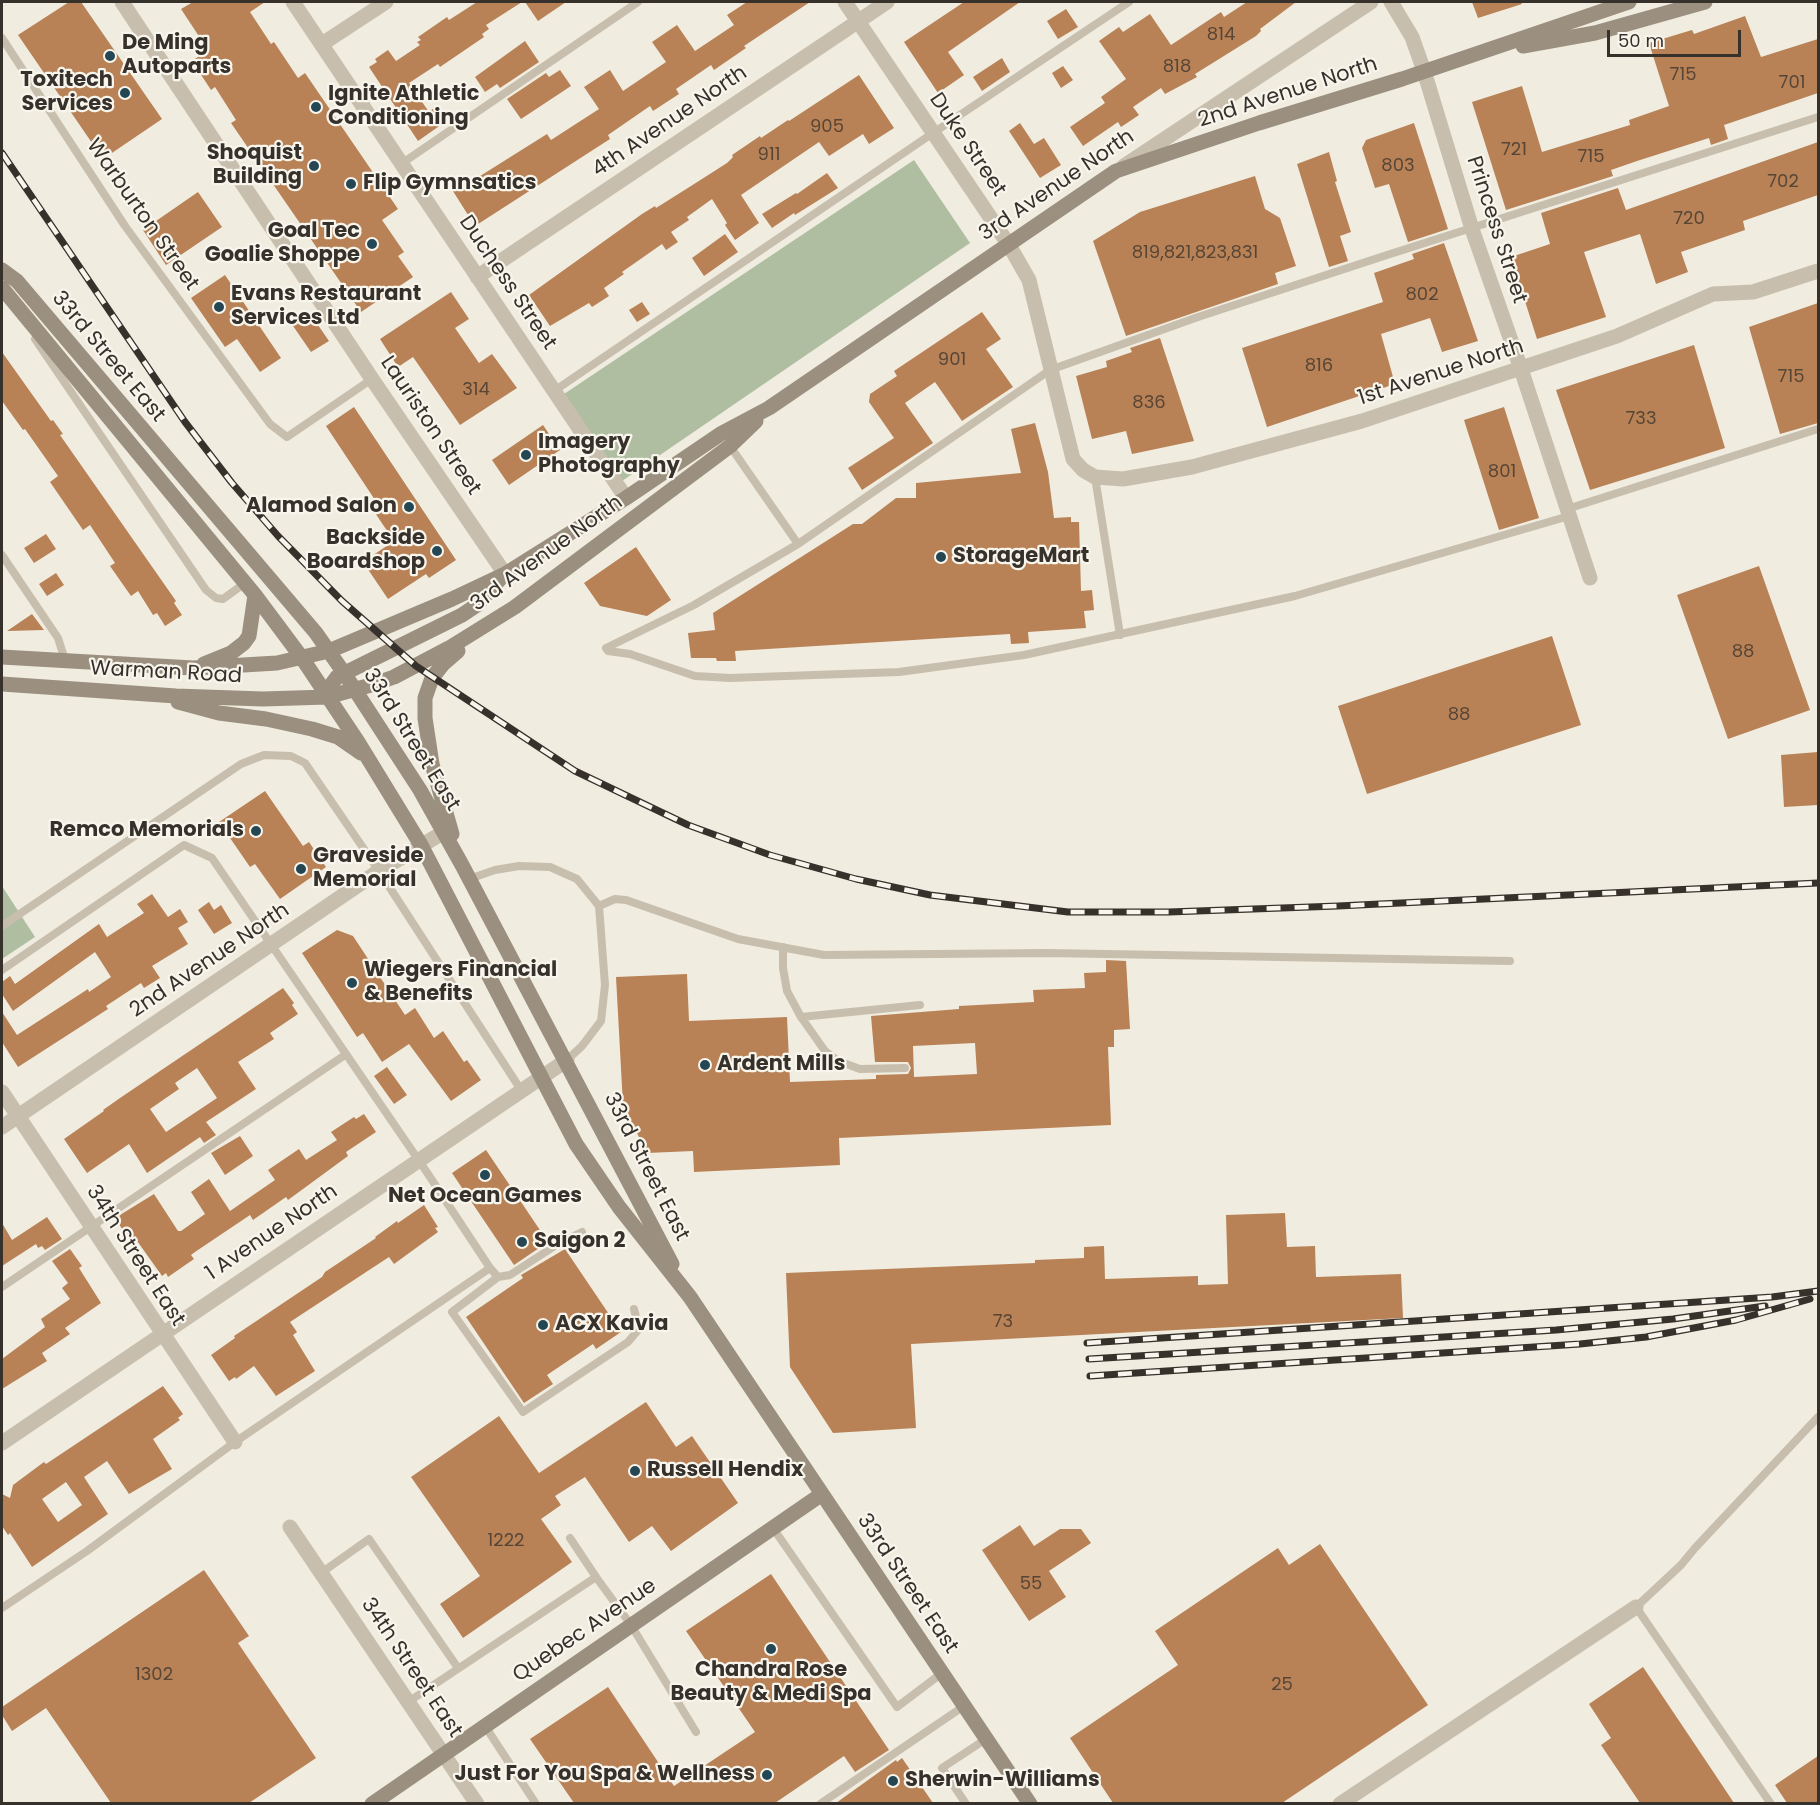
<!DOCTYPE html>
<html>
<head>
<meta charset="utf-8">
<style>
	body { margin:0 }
	#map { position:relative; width:1820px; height:1805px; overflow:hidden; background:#f0ece0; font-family:Poppins,sans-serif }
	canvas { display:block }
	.frame { position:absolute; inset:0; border:3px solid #37312b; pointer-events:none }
	.scale { position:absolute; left:1607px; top:30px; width:134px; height:27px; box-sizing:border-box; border:3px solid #37312b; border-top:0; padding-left:8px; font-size:18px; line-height:21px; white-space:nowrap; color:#37312b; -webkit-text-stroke:4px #f8f5ec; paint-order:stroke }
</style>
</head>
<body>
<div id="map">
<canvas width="1820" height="1805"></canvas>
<div class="frame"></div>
<div class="scale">50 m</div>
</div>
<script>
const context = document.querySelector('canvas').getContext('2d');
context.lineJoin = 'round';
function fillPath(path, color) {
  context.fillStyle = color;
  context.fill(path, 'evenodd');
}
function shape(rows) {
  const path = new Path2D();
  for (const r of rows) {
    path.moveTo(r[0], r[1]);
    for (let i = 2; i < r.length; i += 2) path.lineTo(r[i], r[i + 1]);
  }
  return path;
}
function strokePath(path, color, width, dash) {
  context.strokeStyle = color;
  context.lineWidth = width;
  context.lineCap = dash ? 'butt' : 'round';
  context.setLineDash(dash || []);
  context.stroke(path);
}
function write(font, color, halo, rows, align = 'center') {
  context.font = font + ' Poppins,sans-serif';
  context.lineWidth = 4.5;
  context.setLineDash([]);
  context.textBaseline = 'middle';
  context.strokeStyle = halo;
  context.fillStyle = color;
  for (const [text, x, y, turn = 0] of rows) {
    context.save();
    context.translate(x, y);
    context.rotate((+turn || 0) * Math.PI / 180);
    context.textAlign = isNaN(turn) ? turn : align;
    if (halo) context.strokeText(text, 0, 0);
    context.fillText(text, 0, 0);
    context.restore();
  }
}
fillPath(shape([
	[914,160,970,243,622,481,564,394],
	[2,886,35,937,2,959]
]), '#afbea1');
fillPath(shape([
	[69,2,81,2,162,119,103,159,18,35],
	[193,2,265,2,250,12,271,44,274,42,298,78,305,73,398,209,382,220,404,252,398,256,413,277,361,312,231,123,236,120,215,87,211,90,192,61,208,50,181,9],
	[477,2,522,2,486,25,489,29,482,34,484,37,440,67,438,64,409,83,429,112,434,108,445,122,418,141,369,67,377,62,375,59,388,50,396,61,420,45,417,42,421,40,418,37,447,17,449,20],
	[525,2,566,2,538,21],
	[747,2,810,2,744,46,746,48,714,70,711,65,676,89,679,94,653,111,650,106,608,135,610,139,475,226,451,188,466,178,469,183,547,134,551,140,599,109,584,87,610,70,623,91,666,62,652,42,677,25,695,51,734,25,727,15],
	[964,2,1020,2,948,52,964,75,938,93,904,42],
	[1247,2,1296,2,1260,29,1261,31,1256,36,1195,74,1197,77,1165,94,1161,88,1133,107,1139,115,1121,127,1118,122,1083,146,1070,127,1105,103,1101,97,1126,79,1099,41,1119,27,1123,32,1150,14,1171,45,1221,12,1224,17],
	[1472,2,1521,2,1522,4,1478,18],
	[1066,9,1078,27,1058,39,1047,21],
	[1745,16,1761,57,1818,39,1818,93,1724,125,1728,139,1711,145,1709,138,1637,161,1611,170,1613,176,1506,210,1472,102,1522,86,1542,152,1630,125,1629,120,1669,106,1649,43,1692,30,1694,34],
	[525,41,539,62,500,88,497,84,485,92,475,77],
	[1002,58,1010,72,982,91,973,77],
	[1063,66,1073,80,1061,88,1052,73],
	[560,70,571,86,521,119,507,99,546,73,549,77],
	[859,75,894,128,869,144,863,134,829,156,819,142,741,195,759,223,735,240,725,225,727,223,712,199,687,217,689,220,671,232,678,242,666,250,662,244,622,272,624,274,604,288,609,296,592,307,589,303,550,326,529,295,642,214,655,206,656,208,691,186,727,163,733,157,732,155,760,136,761,138,788,120,789,121],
	[1020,123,1034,144,1044,138,1061,165,1040,178,1009,131],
	[1414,123,1448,229,1408,242,1389,184,1375,188,1362,148,1366,140],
	[1818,142,1818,195,1743,221,1745,230,1681,252,1688,272,1656,284,1640,234,1584,252,1606,317,1537,339,1511,257,1550,244,1541,213,1618,188,1626,210],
	[1329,152,1337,181,1335,182,1351,232,1340,236,1348,261,1329,267,1297,164],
	[827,173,838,188,795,215,794,213,772,228,762,214,796,193,797,194],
	[1255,176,1265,209,1280,218,1296,266,1275,273,1278,284,1126,336,1093,241,1140,212],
	[198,192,222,227,166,265,143,230],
	[725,234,738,252,704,276,692,258],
	[1444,243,1478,341,1442,352,1430,318,1381,334,1395,384,1267,427,1242,348,1383,302,1374,273,1414,259,1412,254],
	[225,275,281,358,260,372,237,339,225,347,191,298],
	[451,292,469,319,455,328,479,363,492,354,517,388,460,425,413,357,398,367,380,339],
	[642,302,650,314,637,322,629,310],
	[1818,303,1818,423,1780,434,1749,327],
	[309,312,329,341,311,352,291,323],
	[982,312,1001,339,986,349,1013,387,962,421,935,382,905,403,933,443,862,490,848,468,894,438,869,402,870,394,897,376,894,371],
	[1160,338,1194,441,1132,454,1126,431,1092,439,1076,376,1107,367,1106,361,1132,352,1130,348],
	[1694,345,1725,448,1590,490,1556,390],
	[2,352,51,421,53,420,63,434,60,435,176,601,174,603,182,615,165,626,157,613,153,615,138,591,131,596,110,566,115,563,90,525,83,530,50,482,58,476,25,429,23,430,2,401],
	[354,407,456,560,429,578,426,574,388,599,363,562,394,541,371,507,377,503,326,426],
	[1504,407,1539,518,1499,530,1464,420],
	[1035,423,1048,472,1054,518,1071,517,1071,522,1079,522,1081,591,1092,590,1094,610,1084,611,1086,628,1028,632,1029,643,1011,644,1010,634,735,651,736,661,717,661,716,658,691,658,688,633,715,630,713,613,853,524,862,524,896,498,916,498,916,483,1021,473,1011,429],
	[543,425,560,450,509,485,492,460],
	[46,534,56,549,34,563,24,548],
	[636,547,671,600,647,616,600,606,584,583],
	[1759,566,1810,710,1728,739,1677,595],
	[56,573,64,585,47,596,39,584],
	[32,614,44,630,7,631],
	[1552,636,1581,725,1367,794,1338,706],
	[1818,752,1818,805,1784,807,1781,755],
	[265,791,303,846,309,842,326,867,280,899,255,864,250,867,219,822],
	[152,894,168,917,180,909,188,922,178,928,188,944,152,966,160,978,144,988,141,983,106,1006,108,1009,18,1067,2,1042,2,1012,17,1035,88,989,89,992,111,977,95,952,13,1011,2,994,2,982,10,976,15,984,99,924,107,937,144,913,137,904],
	[209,902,214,910,221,905,232,923,214,934,198,910],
	[337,930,353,936,405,1015,415,1008,434,1038,443,1031,464,1062,467,1060,481,1080,451,1101,409,1044,382,1062,363,1033,357,1037,302,953],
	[1106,960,1126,961,1130,1029,1114,1030,1114,1047,1108,1047,1111,1125,839,1138,840,1165,694,1172,693,1151,647,1153,623,1105,616,977,687,974,689,1021,787,1017,790,1082,876,1079,876,1075,908,1074,911,1068,908,1062,875,1062,871,1016,959,1009,959,1006,1034,1002,1033,990,1085,988,1084,973,1106,972],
	[975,1043,977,1074,914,1077,913,1046],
	[283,988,294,1003,292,1005,298,1014,270,1033,274,1039,238,1062,256,1089,206,1122,216,1135,204,1143,200,1137,147,1173,129,1144,87,1173,64,1139,104,1111,103,1110,120,1098],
	[197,1068,217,1098,166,1132,150,1109,179,1089,175,1083],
	[387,1067,407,1095,394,1104,374,1076],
	[364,1114,376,1132,346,1152,348,1156,288,1200,286,1197,253,1220,250,1215,195,1252,191,1255,194,1259,168,1277,166,1273,162,1276,135,1238,130,1241,115,1218,154,1194,178,1231,181,1231,205,1214,191,1192,209,1179,230,1211,275,1180,268,1170,299,1149,306,1160,337,1140,331,1132,354,1117,356,1119],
	[240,1136,253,1156,225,1175,211,1153],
	[486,1150,548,1242,514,1265,452,1173],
	[424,1205,438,1227,435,1228,438,1232,394,1264,389,1257,290,1322,297,1332,293,1335,315,1371,276,1396,254,1366,236,1379,235,1377,229,1381,211,1355,235,1338,234,1336,322,1277,325,1272,376,1238,375,1237,397,1221,398,1223],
	[1285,1213,1287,1247,1315,1246,1316,1277,1401,1274,1403,1318,911,1344,916,1428,833,1433,790,1367,786,1273,1035,1263,1035,1260,1084,1258,1084,1247,1104,1246,1105,1279,1198,1276,1198,1285,1228,1284,1226,1215],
	[47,1217,62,1239,45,1250,42,1246,38,1248,36,1244,2,1266,2,1223,12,1240],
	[70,1249,82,1266,79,1268,101,1303,65,1328,70,1334,42,1353,47,1361,2,1389,2,1359,45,1327,41,1319,70,1299,62,1288,68,1283,52,1261],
	[565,1249,621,1332,596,1349,593,1344,547,1375,553,1384,524,1403,466,1317,523,1278,521,1275],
	[163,1386,183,1414,178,1418,180,1420,153,1439,172,1469,129,1494,107,1461,84,1477,108,1514,32,1567,10,1533,8,1535,2,1526,2,1494,10,1498,13,1485,44,1462,46,1464],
	[66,1482,82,1505,58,1522,42,1499],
	[646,1402,676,1447,692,1436,738,1503,671,1551,652,1526,629,1542,585,1477,555,1496,561,1505,541,1519,572,1562,463,1638,440,1604,480,1576,411,1477,499,1416,539,1473],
	[1020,1525,1034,1546,1060,1529,1081,1529,1091,1543,1049,1571,1066,1597,1029,1621,982,1550],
	[1320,1544,1428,1705,1282,1803,1113,1803,1070,1738,1178,1665,1155,1631,1278,1548,1289,1565],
	[204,1570,249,1636,238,1643,316,1758,249,1803,111,1803,46,1708,12,1731,2,1715,2,1707],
	[771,1574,889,1750,855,1772,844,1756,775,1803,574,1803,530,1739,608,1687,674,1786,755,1732,686,1631],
	[1643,1667,1710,1767,1734,1803,1640,1803,1601,1745,1611,1738,1589,1704],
	[1818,1756,1818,1803,1787,1803,1775,1785],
	[902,1758,933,1803,836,1803,896,1760,897,1762]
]), '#b88256');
strokePath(shape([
	[2,38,125,226,270,424,287,437,372,379],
	[401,164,638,2],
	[35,339,206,590,216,598,223,599,245,583],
	[554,391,933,133,1129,2],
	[730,446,798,544],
	[1095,477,1120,635],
	[1567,509,1818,429],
	[2,555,58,638,65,660],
	[606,648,694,605,798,544,1050,370,1198,317,1384,256,1818,117],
	[606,648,608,651,630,654,695,676,730,678,899,672,1024,655,1295,596,1569,516],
	[469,879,495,870,519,866,550,867,577,879,599,906],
	[2,926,241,764,264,755,291,756,305,763,379,871,521,1090],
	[783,947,783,968,787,991,801,1017,825,1051,838,1061,860,1069,905,1068],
	[2,970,184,845,212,858,426,1171,490,1268,498,1277,510,1275,561,1242,582,1232],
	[801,1017,920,1005],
	[567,1060,582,1046,601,1021,605,985,599,906,615,899,626,900,738,939,824,955,1047,953,1510,961],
	[498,1277,452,1312,523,1412,628,1342,639,1329,634,1309],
	[2,1287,345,1055],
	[773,1528,897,1707,942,1673],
	[570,1538,596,1577],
	[321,1573,369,1539,458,1668],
	[2,1608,87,1551,235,1442,490,1268],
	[408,1702,596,1577,631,1625,696,1732],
	[485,1726,536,1804],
	[820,1804,964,1706],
	[966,1804,942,1768,986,1739],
	[1771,1804,1636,1607,1681,1565,1695,1548,1818,1417]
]), '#c7bead', 8);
strokePath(shape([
	[122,2,372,379,505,574],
	[293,2,626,498],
	[845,2,1009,245,1029,280,1073,459,1083,470,1095,477,1123,479,1192,467,1362,421,1617,336,1713,294,1753,292,1818,271],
	[1391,2,1412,37,1424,71,1472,229,1521,369,1590,578],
	[322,44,386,2],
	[1124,166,1371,2],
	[477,277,887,2],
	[2,1092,235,1442],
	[2,1127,379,871,444,832],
	[2,1443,567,1060],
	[290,1527,477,1804],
	[1340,1804,1636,1607]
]), '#c7bead', 15);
strokePath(shape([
	[1523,46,1595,33,1705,2],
	[2,270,17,281,316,633,344,673,420,790,462,865,672,1264],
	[2,288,255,595,302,658,358,742,421,845,576,1144,619,1207,690,1297,1030,1804],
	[2,657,193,668,277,663,329,651,452,599,505,574,626,498,722,433,769,408,1116,171,1259,123,1402,79,1629,2],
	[204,664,231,653,244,643,249,636,255,595],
	[2,684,176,696,263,699,327,697,371,685,394,677,449,648,515,607,730,446,756,421],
	[327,697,329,688,337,677,462,615,477,605,500,579],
	[178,702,219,713,266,719,312,729,338,737,361,753],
	[452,834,432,764,425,718,425,698,432,678,443,664,458,651],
	[372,1804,822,1494]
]), '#9b8f7f', 15);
const rail = shape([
	[2,153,185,422,232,483,278,536,342,601,416,666,575,771,688,825,770,855,856,879,930,895,1068,912,1169,912,1338,906,1818,883],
	[1087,1343,1772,1297,1818,1291],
	[1089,1359,1556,1330,1673,1319,1765,1306],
	[1090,1376,1580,1344,1646,1337,1736,1320,1810,1299]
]);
strokePath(rail, '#37312b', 7);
strokePath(rail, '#f8f5ec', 4.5, [14]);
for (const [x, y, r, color] of [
	[110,56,6,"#254754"],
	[125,93,6,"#254754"],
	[316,107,6,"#254754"],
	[314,166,6,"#254754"],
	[351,184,6,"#254754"],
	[372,244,6,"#254754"],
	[219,307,6,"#254754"],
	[526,455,6,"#254754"],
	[409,507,6,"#254754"],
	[437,551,6,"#254754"],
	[941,557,6,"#254754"],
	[256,831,6,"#254754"],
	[301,869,6,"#254754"],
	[352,983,6,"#254754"],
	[705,1065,6,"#254754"],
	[485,1175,6,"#254754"],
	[522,1242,6,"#254754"],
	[543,1325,6,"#254754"],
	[635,1471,6,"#254754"],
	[771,1649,6,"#254754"],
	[767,1775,6,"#254754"],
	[893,1781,6,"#254754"]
]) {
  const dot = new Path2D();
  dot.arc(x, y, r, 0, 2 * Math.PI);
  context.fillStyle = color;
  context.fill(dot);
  strokePath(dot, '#f8f5ec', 2);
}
write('18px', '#574536', null, [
	["814",1221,35],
	["818",1177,67],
	["715",1683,75],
	["701",1792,83],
	["905",827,127],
	["721",1514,150],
	["911",769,155],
	["715",1591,157],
	["803",1398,166],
	["702",1783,182],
	["720",1689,219],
	["819,821,823,831",1195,253],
	["802",1422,295],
	["901",952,360],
	["816",1319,366],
	["715",1791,377],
	["314",476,390],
	["836",1149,403],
	["733",1641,419],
	["801",1502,472],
	["88",1743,652],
	["88",1459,715],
	["73",1003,1322],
	["1222",506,1541],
	["55",1031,1584],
	["1302",154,1675],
	["25",1282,1685]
]);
write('bold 21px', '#37312b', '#f8f5ec', [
	["De Ming",122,44],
	["Autoparts",122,68],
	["Toxitech",113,81,"right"],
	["Services",113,105,"right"],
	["Ignite Athletic",328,95],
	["Conditioning",328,119],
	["Shoquist",302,154,"right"],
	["Building",302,178,"right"],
	["Flip Gymnsatics",363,184],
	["Goal Tec",360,232,"right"],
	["Goalie Shoppe",360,256,"right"],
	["Evans Restaurant",231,295],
	["Services Ltd",231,319],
	["Imagery",538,443],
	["Photography",538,467],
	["Alamod Salon",397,507,"right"],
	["Backside",425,539,"right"],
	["Boardshop",425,563,"right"],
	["StorageMart",953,557],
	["Remco Memorials",244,831,"right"],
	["Graveside",313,857],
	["Memorial",313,881],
	["Wiegers Financial",364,971],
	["& Benefits",364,995],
	["Ardent Mills",717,1065],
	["Net Ocean Games",485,1197,"center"],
	["Saigon 2",534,1242],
	["ACX Kavia",555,1325],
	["Russell Hendix",647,1471],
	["Chandra Rose",771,1671,"center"],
	["Beauty & Medi Spa",771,1695,"center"],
	["Just For You Spa & Wellness",755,1775,"right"],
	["Sherwin-Williams",905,1781]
], 'left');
write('21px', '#37312b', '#f8f5ec', [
	["2nd Avenue North",1288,93,-18],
	["4th Avenue North",670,122,-34],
	["Duke Street",967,145,56],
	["3rd Avenue North",1057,186,-34],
	["Warburton Street",142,215,55],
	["Princess Street",1496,230,72],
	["Duchess Street",507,283,56],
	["33rd Street East",108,357,50],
	["1st Avenue North",1441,373,-18],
	["Lauriston Street",430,426,56],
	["3rd Avenue North",547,554,-36],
	["Warman Road",166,673,3],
	["33rd Street East",411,740,58],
	["2nd Avenue North",210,961,-34],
	["33rd Street East",646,1167,63],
	["1 Avenue North",272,1233,-34],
	["34th Street East",135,1256,57],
	["33rd Street East",907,1584,56],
	["Quebec Avenue",585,1631,-34],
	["34th Street East",411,1668,56]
]);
</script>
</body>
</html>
